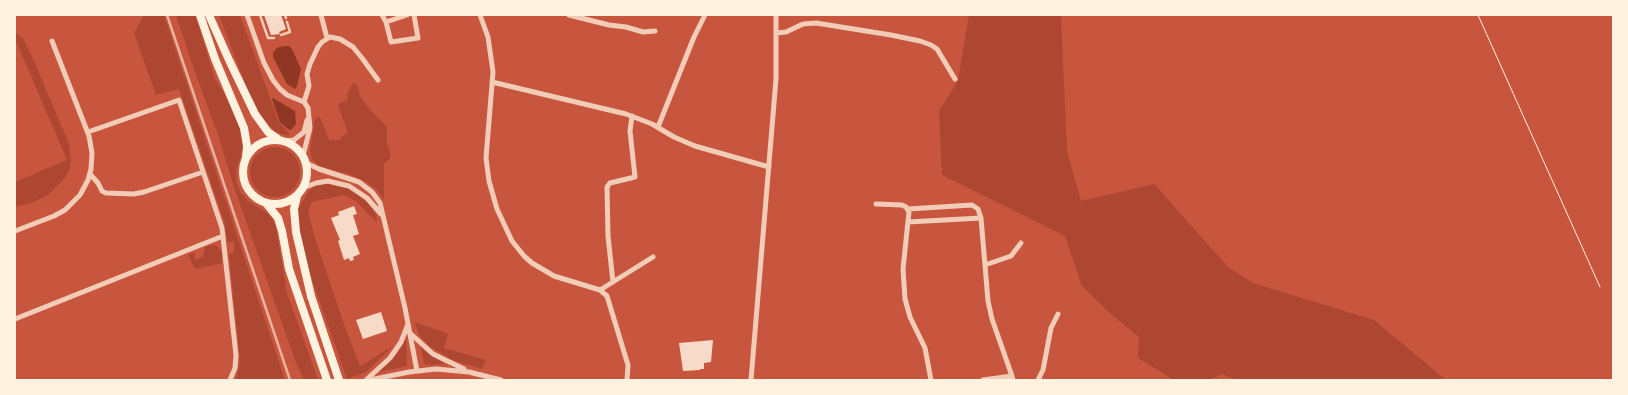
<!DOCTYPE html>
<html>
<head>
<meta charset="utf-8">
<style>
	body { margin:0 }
	#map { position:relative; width:1628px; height:395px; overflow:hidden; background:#c8553d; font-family:Rubik,sans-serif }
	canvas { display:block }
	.frame { position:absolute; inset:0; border:16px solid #fff3e0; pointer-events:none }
</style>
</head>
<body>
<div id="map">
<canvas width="1628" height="395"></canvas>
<div class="frame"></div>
</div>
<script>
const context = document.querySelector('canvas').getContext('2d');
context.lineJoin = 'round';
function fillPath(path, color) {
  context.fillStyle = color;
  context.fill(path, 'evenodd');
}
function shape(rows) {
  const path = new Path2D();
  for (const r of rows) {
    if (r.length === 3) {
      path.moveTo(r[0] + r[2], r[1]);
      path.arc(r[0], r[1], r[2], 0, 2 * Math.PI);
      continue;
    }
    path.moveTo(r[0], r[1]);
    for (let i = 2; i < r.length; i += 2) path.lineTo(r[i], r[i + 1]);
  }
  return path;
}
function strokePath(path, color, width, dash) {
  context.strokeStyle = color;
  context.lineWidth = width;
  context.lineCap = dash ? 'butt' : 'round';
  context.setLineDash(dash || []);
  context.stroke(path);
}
fillPath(shape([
	[144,15,164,15,285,380,236,380,240,362,229,254,234,253,234,241,227,242,224,221,179,89,156,95,134,33],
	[176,15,195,15,215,79,226,97,239,123,243,136,244,146,236,171,237,184,241,193,248,201,267,213,272,218,276,227,287,293,318,380,304,380,295,360,234,187,217,132,192,64],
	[219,15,240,15,278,120,290,135,285,135,275,132,262,118,248,91],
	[969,15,1061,15,1067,152,1081,201,1154,184,1228,267,1253,283,1374,320,1446,380,1237,380,1222,374,1210,380,1174,380,1138,358,1139,337,1110,313,1082,286,1065,236,942,175,939,111,958,81],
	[15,32,24,40,34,61,69,144,71,161,69,171,64,179,48,195,31,203,15,207,15,182,67,160,15,39],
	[353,83,358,86,360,96,368,107,387,127,387,143,390,152,390,158,384,164,384,200,377,190,368,183,349,174,318,166,312,159,310,151,315,118,320,117,329,140,340,140,342,136,348,133,338,106,339,103,348,100,347,94],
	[275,172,25],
	[329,184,346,187,355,193,368,203,376,215,377,223,356,201,343,195,312,202,308,212,315,238,345,327,360,366,393,346,366,372,347,379,303,254,298,226,298,209,309,191,316,185],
	[212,245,217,246,222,252,222,263,195,269,188,255,195,252,194,260,203,257,205,247],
	[415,322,448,334,444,348,486,360,482,369,452,360,429,346,419,335],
	[405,341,406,341,407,366,379,372,397,354],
	[420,346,426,352,445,364,425,365]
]), '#ae4732');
fillPath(shape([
	[283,46,289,46,292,49,301,69,297,86,295,89,287,84,273,57,273,53,277,48],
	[273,98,295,111,296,124,291,130,288,129,280,122,272,99]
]), '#8f3625');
fillPath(shape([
	[264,15,281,15,286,29,279,32,280,34,271,35],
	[354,206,357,214,353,215,359,234,353,236,360,254,353,257,354,260,350,261,349,258,344,260,338,241,340,240,331,218,339,215,338,212],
	[381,312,387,331,363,339,356,320],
	[713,340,711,362,704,363,704,369,700,369,700,370,683,371,679,343]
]), '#f7dbc8');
strokePath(shape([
	[1478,15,1600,287]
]), '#fff3e0', 1);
strokePath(shape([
	[260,15,268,38,274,38],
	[285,15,286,18],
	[281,35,290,32,287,22]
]), '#f1ccb7', 2.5);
strokePath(shape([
	[247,15,264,63,273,80,280,89,287,95,304,102],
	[321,15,327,38],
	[382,15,386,22,391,42,418,38,414,15],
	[480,15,488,37,493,72,486,158,489,181,497,209,512,241,524,256,532,263,554,276,600,290,607,296,628,365,627,380],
	[569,15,609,25,626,27,643,32,655,31],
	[386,22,407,15],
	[776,33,786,32,803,24,816,23,891,35,920,41,931,45,937,49,955,79],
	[492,82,626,114,652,124,674,137,695,146,769,167],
	[304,102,309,86,307,74,310,64,318,47,322,42,330,37,340,39,353,47,362,58,378,80],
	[658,127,694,37,705,15],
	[88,132,179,100,222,228,236,355,235,368,230,380],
	[286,141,294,140,304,132,307,120],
	[303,156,310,128,308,108,304,102],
	[306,163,319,169,359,182,372,192,380,203,405,308,417,371],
	[90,174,98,183,102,191,106,193,134,194,144,192,203,172],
	[303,188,316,183,328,181,349,186,367,198,381,214],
	[876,204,902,205,906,207,909,212,903,269,905,299,910,317,925,348,931,380],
	[908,209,972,205,978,209,981,218,908,222],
	[981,218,988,301,992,319,1012,376],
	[15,231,54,216,65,210,80,195,88,180,91,169,92,153,89,136,52,41],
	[985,265,1011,256,1021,243],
	[613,282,608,236,607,187,610,183,635,177,630,131,632,116],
	[600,290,653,257],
	[15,319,223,236],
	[411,334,433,354,464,369],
	[366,380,390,358,401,342,408,324],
	[370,380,409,372,436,369,469,372,501,380],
	[751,380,776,79,776,15],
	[983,380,1012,376,1013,380],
	[1038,380,1043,370,1051,328,1058,314]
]), '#f1ccb7', 5);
strokePath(shape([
	[200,15,215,59,244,128,247,146,246,157],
	[209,15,229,60,255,114,268,132,278,139],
	[275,172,32],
	[297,196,294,209,296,232,311,296]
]), '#fff3e0', 8);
strokePath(shape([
	[266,203,278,218,282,231,289,269,327,380],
	[311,296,339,380]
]), '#fff3e0', 8);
strokePath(shape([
	[167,15,290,380]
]), '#e9b49f', 2.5);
</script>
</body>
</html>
